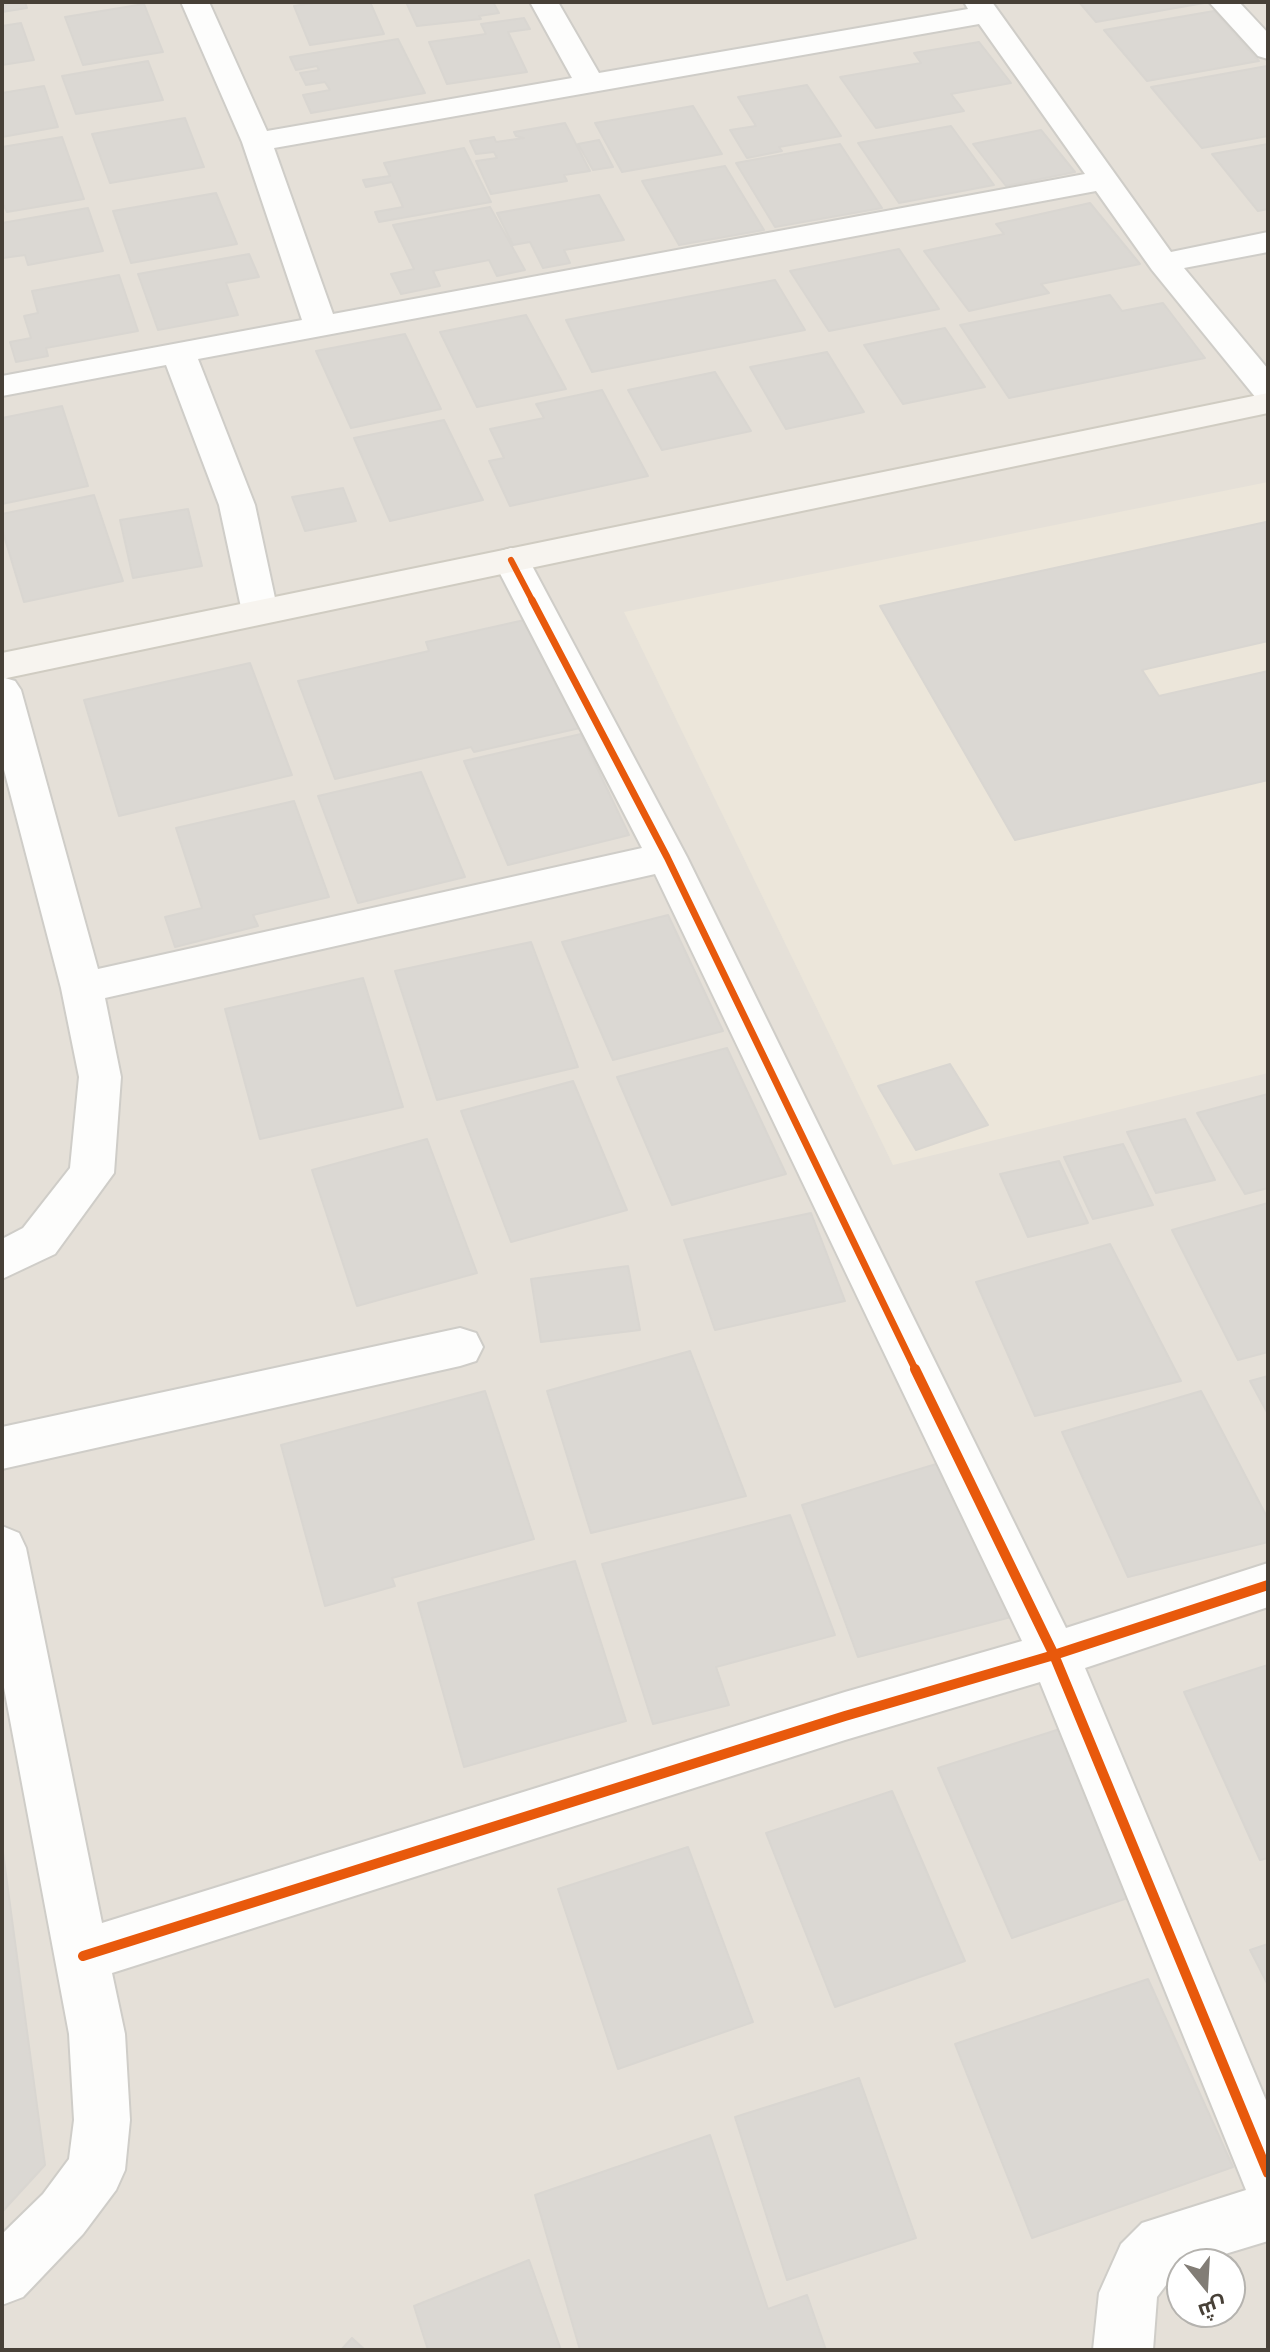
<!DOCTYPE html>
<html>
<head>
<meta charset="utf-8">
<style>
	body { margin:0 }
	#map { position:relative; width:1270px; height:2352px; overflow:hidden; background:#f1efeb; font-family:Manrope,Cairo,sans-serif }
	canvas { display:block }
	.frame { position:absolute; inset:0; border:4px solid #474037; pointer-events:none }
	.north { position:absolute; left:1166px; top:2248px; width:80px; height:80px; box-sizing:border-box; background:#fff; border:2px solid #b5b3af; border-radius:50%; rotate:162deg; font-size:22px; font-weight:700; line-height:32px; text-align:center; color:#474037 }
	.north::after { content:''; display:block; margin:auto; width:28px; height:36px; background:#827d76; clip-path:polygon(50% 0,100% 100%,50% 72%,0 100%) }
</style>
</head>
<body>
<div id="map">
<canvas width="1270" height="2352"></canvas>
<div class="frame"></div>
<div class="north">ش</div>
</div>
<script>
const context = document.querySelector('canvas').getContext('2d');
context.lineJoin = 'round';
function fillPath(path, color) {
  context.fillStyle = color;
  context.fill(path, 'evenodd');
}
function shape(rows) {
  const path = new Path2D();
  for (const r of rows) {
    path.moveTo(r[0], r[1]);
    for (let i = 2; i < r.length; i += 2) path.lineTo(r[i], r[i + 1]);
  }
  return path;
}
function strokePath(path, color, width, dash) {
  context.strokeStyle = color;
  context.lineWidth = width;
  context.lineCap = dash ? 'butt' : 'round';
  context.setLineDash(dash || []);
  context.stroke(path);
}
fillPath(shape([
	[2,2,1268,2,1268,2350,2,2350],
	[1182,2264,1230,2264,1230,2312,1182,2312]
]), '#e5e0d8');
fillPath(shape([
	[1268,482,1268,1073,893,1165,624,612]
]), '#ece6da');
const building = shape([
	[2,2,25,2,27,8,2,12,2,2],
	[320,2,370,2,384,34,310,45,294,6,320,2],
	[406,2,493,2,499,13,479,16,481,19,417,26,406,2],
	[1079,2,1203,2,1204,3,1096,22,1079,2],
	[144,4,163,52,83,65,65,17,144,4],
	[1214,11,1259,61,1147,81,1104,30,1214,11],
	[524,18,530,29,508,32,527,72,447,84,429,42,486,34,481,24,524,18],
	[21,23,34,60,2,65,2,26,21,23],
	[398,39,425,93,311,113,303,95,330,90,325,82,306,85,300,73,319,70,317,66,296,70,290,57,398,39],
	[979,42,1011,83,951,94,964,111,876,128,840,77,921,63,914,53,979,42],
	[148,61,163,100,76,114,62,76,148,61],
	[1267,66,1268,136,1202,148,1151,87,1267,66],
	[807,85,841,136,779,147,782,151,747,158,730,130,756,126,738,97,807,85],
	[44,86,58,127,2,137,2,93,44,86],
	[693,106,722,154,622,172,595,123,693,106],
	[185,118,204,167,110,183,92,134,185,118],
	[565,123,590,171,564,175,567,181,491,194,476,161,497,158,494,152,476,154,470,141,494,137,496,142,524,138,516,136,514,132,565,123],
	[951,126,994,185,899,203,858,143,951,126],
	[1041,130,1075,172,1006,186,973,144,1041,130],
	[62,137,84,199,7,212,2,202,2,147,62,137],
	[599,140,613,167,593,170,578,144,599,140],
	[840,144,882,208,775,227,736,163,840,144],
	[1268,144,1268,209,1258,211,1212,154,1268,144],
	[464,148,491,202,379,222,375,212,403,207,392,182,366,187,363,180,390,176,384,163,464,148],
	[725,166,764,230,679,245,642,181,725,166],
	[216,193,237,244,131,263,113,211,216,193],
	[599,195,624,240,564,250,570,263,543,268,530,242,513,245,497,213,599,195],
	[1090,203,1140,264,1041,284,1049,293,969,311,924,251,1004,234,996,224,1090,203],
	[490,207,525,270,497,276,489,260,433,271,440,286,401,294,391,274,414,269,393,225,490,207],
	[88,208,103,251,28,265,25,255,3,258,2,223,88,208],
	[899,249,939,309,829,331,790,271,899,249],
	[249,254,259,277,226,283,238,315,158,330,138,274,249,254],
	[119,275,138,331,46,348,48,356,16,362,10,342,31,338,24,316,38,313,32,291,119,275],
	[775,280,805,330,592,372,566,320,775,280],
	[1110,295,1122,311,1163,303,1205,358,1009,398,960,325,1110,295],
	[526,315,566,389,477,407,440,332,526,315],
	[945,328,985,387,903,404,864,345,945,328],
	[405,334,441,409,351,428,316,351,405,334],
	[827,352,864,412,786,429,750,367,827,352],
	[715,372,751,431,662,450,628,390,715,372],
	[602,390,648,476,510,506,489,461,504,458,490,429,544,418,536,404,602,390],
	[62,406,88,486,2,504,2,418,62,406],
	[444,420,483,500,390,521,354,438,444,420],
	[343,488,356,521,305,531,292,497,343,488],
	[94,495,123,581,24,602,2,529,2,514,94,495],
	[188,509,202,566,133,578,120,520,188,509],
	[1266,522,1268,641,1142,670,1159,696,1268,671,1268,780,1015,840,880,606,1266,522],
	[529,619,580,728,474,752,471,747,335,779,298,681,429,651,426,642,529,619],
	[250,663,292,775,119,816,84,700,250,663],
	[581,734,629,835,508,865,464,761,581,734],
	[421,772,465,877,358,903,318,796,421,772],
	[294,801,329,897,253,915,258,926,175,947,165,917,202,908,176,828,294,801],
	[668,915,723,1031,613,1060,562,942,668,915],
	[531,942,578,1067,437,1100,395,971,531,942],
	[363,978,403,1107,260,1139,225,1009,363,978],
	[727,1048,786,1174,672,1205,617,1077,727,1048],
	[950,1064,988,1125,916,1150,878,1086,950,1064],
	[573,1081,627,1210,511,1242,461,1111,573,1081],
	[1268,1094,1268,1188,1245,1194,1197,1113,1268,1094],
	[1185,1119,1215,1180,1156,1193,1127,1132,1185,1119],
	[427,1139,477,1273,357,1306,312,1170,427,1139],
	[1123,1144,1153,1205,1093,1219,1064,1157,1123,1144],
	[1059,1161,1088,1223,1028,1237,1000,1174,1059,1161],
	[1268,1203,1268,1352,1238,1360,1172,1230,1268,1203],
	[811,1213,845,1301,715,1330,684,1240,811,1213],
	[1110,1244,1181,1381,1035,1416,976,1282,1110,1244],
	[628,1266,640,1330,541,1342,531,1279,628,1266],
	[690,1351,746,1496,591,1533,547,1391,690,1351],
	[1268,1376,1268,1414,1250,1381,1268,1376],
	[485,1391,534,1539,392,1578,395,1586,325,1606,281,1445,485,1391],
	[1201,1391,1268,1519,1268,1542,1128,1577,1062,1432,1201,1391],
	[946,1461,1015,1616,858,1657,802,1505,946,1461],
	[790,1515,835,1635,716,1667,729,1705,653,1724,602,1564,790,1515],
	[575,1561,626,1721,464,1767,418,1603,575,1561],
	[1268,1665,1268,1858,1260,1860,1184,1692,1268,1665],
	[1060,1729,1139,1894,1012,1938,938,1768,1060,1729],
	[892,1791,965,1961,835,2007,766,1833,892,1791],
	[2,1845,45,2165,2,2212,2,1845],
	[688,1847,753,2022,618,2069,558,1889,688,1847],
	[1268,1944,1268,1985,1250,1950,1268,1944],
	[1148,1979,1233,2167,1032,2238,955,2044,1148,1979],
	[859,2078,916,2238,787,2280,735,2117,859,2078],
	[710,2135,768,2309,807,2295,826,2350,580,2350,535,2195,710,2135],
	[529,2260,561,2350,428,2350,414,2306,529,2260],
	[352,2338,365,2350,341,2350,352,2338]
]);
fillPath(building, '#dbd8d3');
strokePath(building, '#d9d6d1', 2);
const minor = shape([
	[181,2,209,2,267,131,572,78,530,2,558,2,599,73,968,9,964,2,992,2,1171,252,1268,232,1268,252,1184,268,1268,369,1268,401,1256,398,1152,270,1096,191,198,359,255,505,278,612,273,621,260,624,247,621,242,612,219,505,166,365,2,396,2,376,302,320,242,142,181,2],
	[979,24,1085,174,333,314,274,148,979,24],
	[1209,2,1239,2,1268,33,1268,59,1258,56,1209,2],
	[511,548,524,552,529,560,687,857,1066,1628,1268,1563,1268,1607,1085,1668,1268,2105,1268,2241,1192,2264,1182,2264,1157,2297,1153,2350,1093,2350,1099,2293,1121,2244,1142,2223,1246,2190,1040,1682,845,1740,112,1973,125,2034,130,2120,125,2170,116,2190,83,2234,23,2297,2,2305,2,2234,43,2194,69,2159,74,2120,69,2034,2,1677,2,1526,19,1533,26,1548,102,1923,845,1692,1022,1641,655,874,105,998,121,1077,114,1173,55,1254,2,1279,2,1239,23,1228,70,1168,79,1077,61,988,2,762,2,677,15,681,21,690,98,969,642,848,493,560,498,552,511,548],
	[460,1328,476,1333,483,1347,476,1361,460,1366,2,1469,2,1427,460,1328]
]);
const secondary = shape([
	[1268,393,1268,413,2,679,2,653,1268,393]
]);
strokePath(minor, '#cfcdc8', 4);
strokePath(secondary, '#d0ccc2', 4);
fillPath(minor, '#fdfdfc');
fillPath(secondary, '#f7f4ef');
strokePath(shape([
	[511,560,533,602]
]), '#e8590c', 6);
strokePath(shape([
	[532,600,667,857,916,1371]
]), '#e8590c', 7);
strokePath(shape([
	[915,1369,1054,1655,1268,2173],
	[83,1956,845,1716,1054,1655,1268,1585]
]), '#e8590c', 10);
</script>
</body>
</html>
